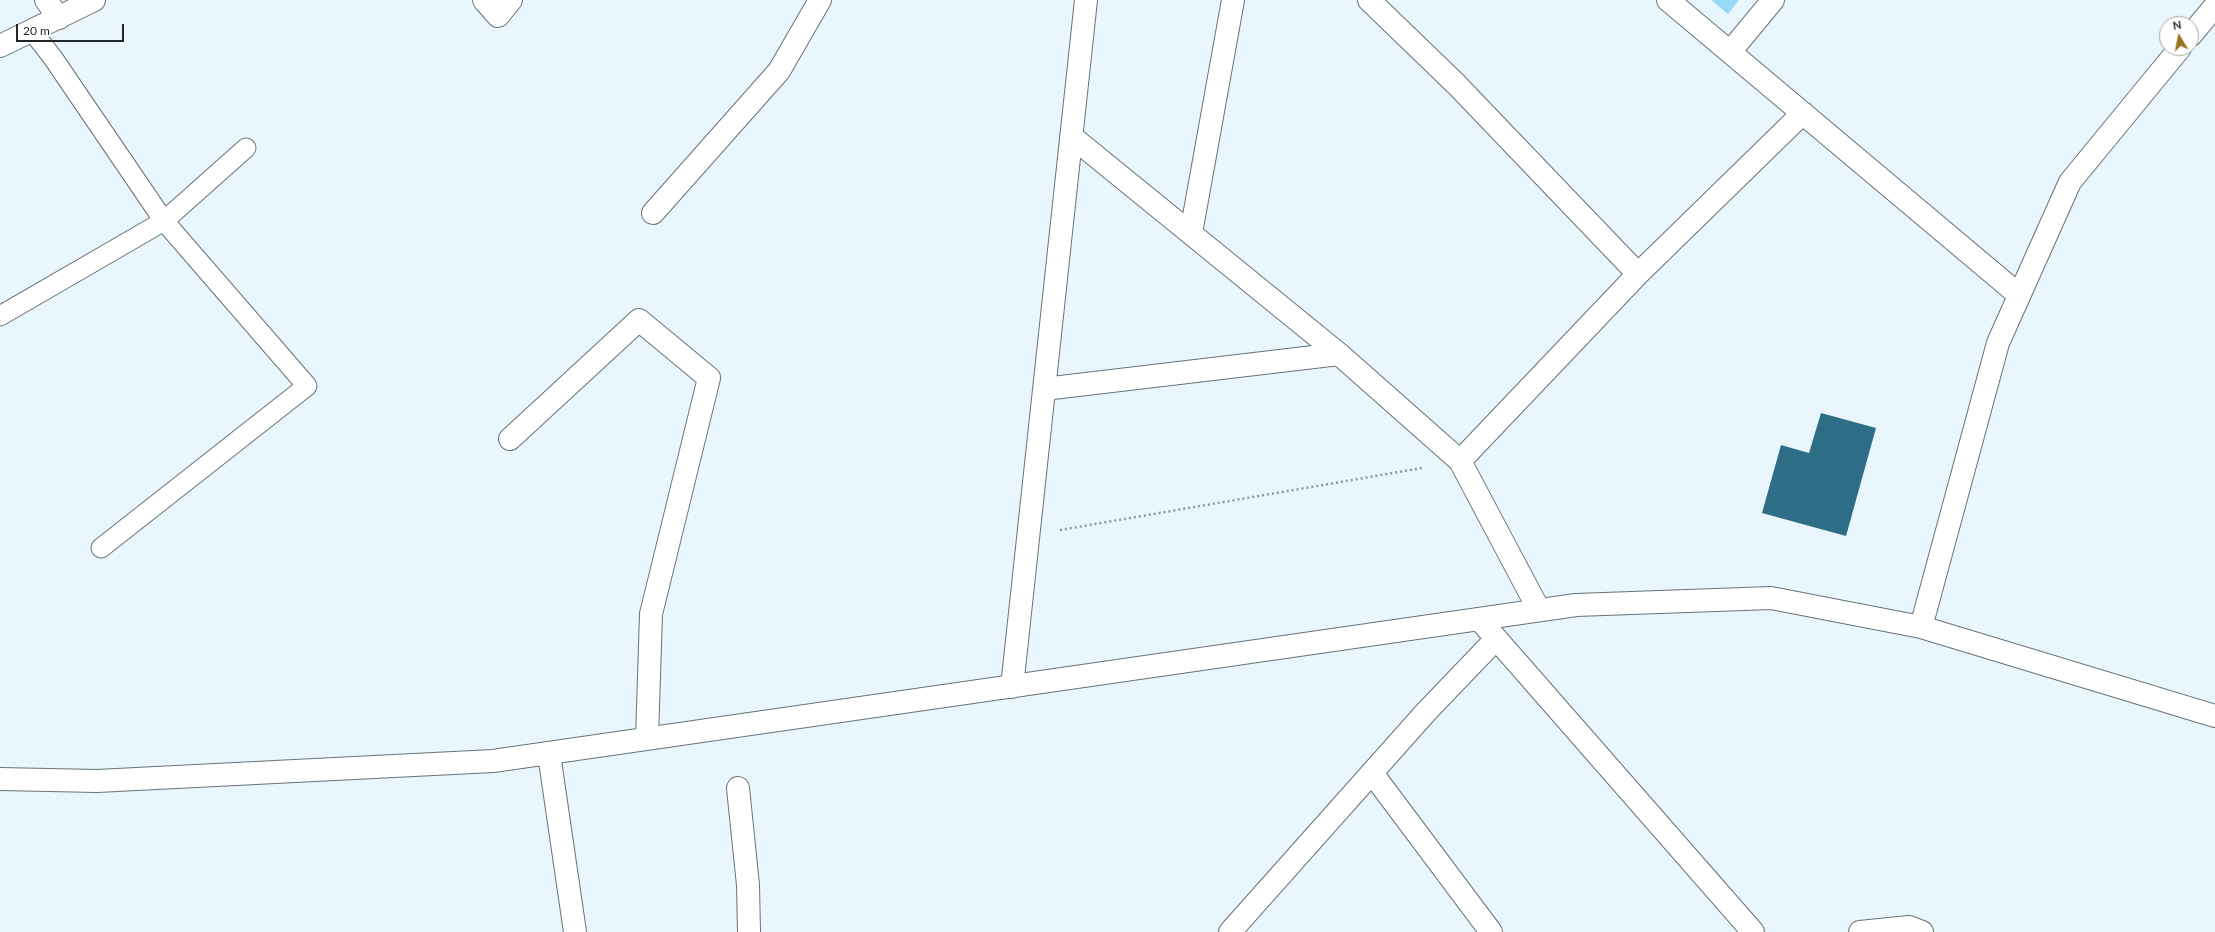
<!DOCTYPE html>
<html>
<head>
<meta charset="utf-8">
<style>
	body { margin:0 }
	#map { position:relative; width:2215px; height:932px; overflow:hidden; background:#e9f6fd; font-family:Lato,sans-serif }
	canvas { display:block }
	.north { position:absolute; left:2159px; top:16px; width:40px; height:40px; box-sizing:border-box; background:#fff; border:1px solid #a6a8a9; border-radius:50%; rotate:350deg; font-size:11px; font-weight:700; line-height:16px; text-align:center; color:#212628 }
	.north::after { content:''; display:block; margin:auto; width:14px; height:18px; background:#9c701f; clip-path:polygon(50% 0,100% 100%,50% 72%,0 100%) }
	.scale { position:absolute; left:16px; top:24px; width:108px; height:18px; box-sizing:border-box; border:2px solid #212628; border-top:0; padding-left:5px; font-size:12px; line-height:14px; white-space:nowrap; color:#212628; -webkit-text-stroke:3px #fff; paint-order:stroke }
</style>
</head>
<body>
<div id="map">
<canvas width="2215" height="932"></canvas>
<div class="north">N</div>
<div class="scale">20 m</div>
</div>
<script>
const context = document.querySelector('canvas').getContext('2d');
context.lineJoin = 'round';
function fillPath(path, color) {
  context.fillStyle = color;
  context.fill(path, 'evenodd');
}
function shape(rows) {
  const path = new Path2D();
  for (const r of rows) {
    path.moveTo(r[0], r[1]);
    for (let i = 2; i < r.length; i += 2) path.lineTo(r[i], r[i + 1]);
  }
  return path;
}
function strokePath(path, color, width, dash) {
  context.strokeStyle = color;
  context.lineWidth = width;
  context.lineCap = dash ? 'butt' : 'round';
  context.setLineDash(dash || []);
  context.stroke(path);
}
fillPath(shape([
	[1711,0,1739,0,1728,14]
]), '#96daf8');
fillPath(shape([
	[1821,413,1876,428,1846,536,1762,513,1781,445,1809,453]
]), '#2e6d86');
const lane = shape([
	[32,31,53,58,164,221,307,386,101,548],
	[0,316,164,221,246,148]
]);
const street = shape([
	[46,0,59,18],
	[484,0,498,16,511,0],
	[1369,0,1456,84,1638,274],
	[1668,0,2019,295],
	[2191,35,2215,6],
	[0,46,94,0],
	[1730,52,1773,0],
	[1071,136,1339,354,1460,461,1539,610],
	[653,213,779,71,820,0],
	[1191,233,1233,0],
	[1044,389,1339,354],
	[510,439,639,320,709,378,651,614,647,738],
	[1460,461,1638,274,1803,113],
	[1479,619,1753,932],
	[1921,627,1998,343,2070,182,2180,48],
	[1012,687,1086,0],
	[549,754,575,932],
	[1372,773,1491,932],
	[0,779,97,781,493,761,1576,605,1771,598,1921,627,2215,716],
	[738,788,748,885,749,932],
	[1230,932,1426,712,1496,639],
	[1860,932,1909,927,1922,932]
]);
strokePath(lane, '#677378', 21);
strokePath(street, '#677378', 24);
strokePath(shape([
	[1060,530,1422,468]
]), '#8e979c', 2.5, [2, 3]);
strokePath(lane, '#fff', 19);
strokePath(street, '#fff', 22);
</script>
</body>
</html>
